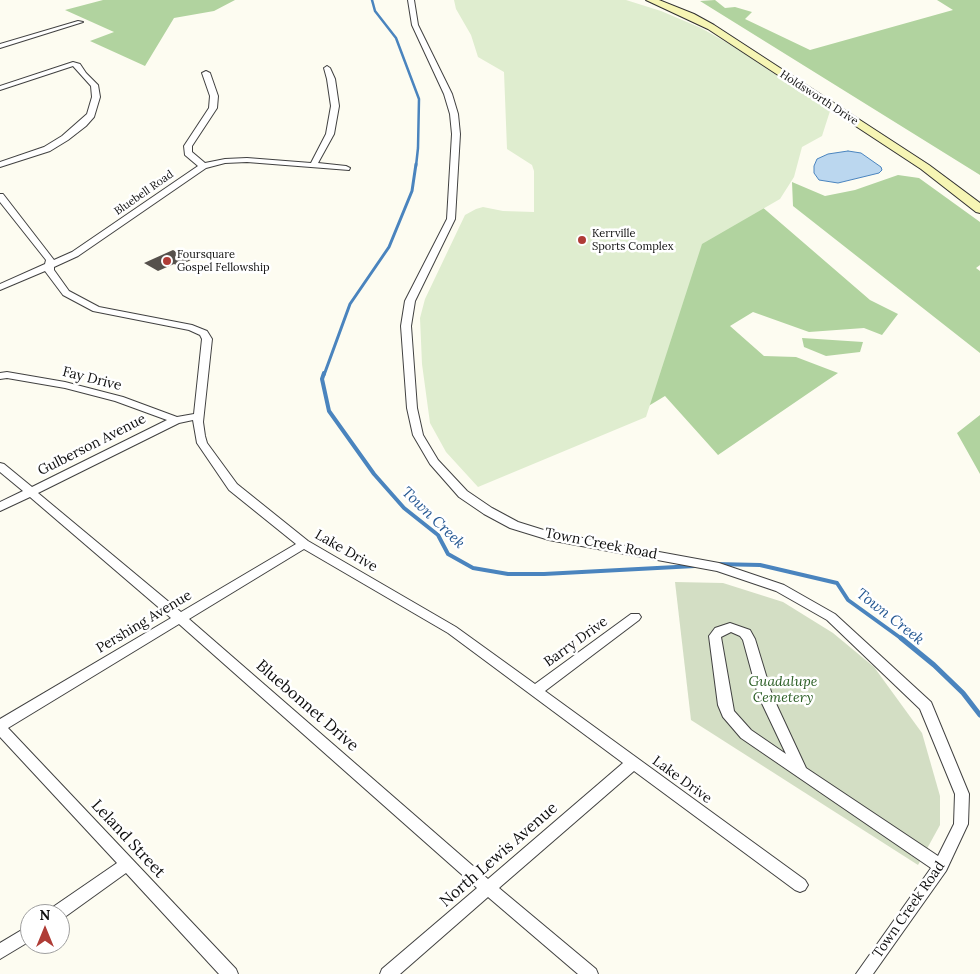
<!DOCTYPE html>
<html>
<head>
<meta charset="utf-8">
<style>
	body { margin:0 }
	#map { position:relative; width:980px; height:974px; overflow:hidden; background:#fdfcf1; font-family:Lora,serif }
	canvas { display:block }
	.north { position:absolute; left:20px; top:904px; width:50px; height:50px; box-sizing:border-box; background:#fff; border:1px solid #9f9f9f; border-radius:50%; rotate:0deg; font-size:14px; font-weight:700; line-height:20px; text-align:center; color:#0e0e0e }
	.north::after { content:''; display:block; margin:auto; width:18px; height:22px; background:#af3c36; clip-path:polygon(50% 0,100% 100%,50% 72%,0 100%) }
</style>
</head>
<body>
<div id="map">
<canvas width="980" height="974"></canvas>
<div class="north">N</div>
</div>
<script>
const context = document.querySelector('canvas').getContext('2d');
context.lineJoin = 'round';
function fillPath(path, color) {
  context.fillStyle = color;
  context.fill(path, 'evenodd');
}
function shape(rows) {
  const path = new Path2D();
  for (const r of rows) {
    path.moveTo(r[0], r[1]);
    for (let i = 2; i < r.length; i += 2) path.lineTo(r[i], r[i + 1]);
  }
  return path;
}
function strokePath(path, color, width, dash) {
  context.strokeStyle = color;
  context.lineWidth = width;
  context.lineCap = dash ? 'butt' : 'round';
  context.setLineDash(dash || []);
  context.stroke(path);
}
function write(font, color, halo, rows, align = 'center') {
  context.font = font + ' Lora,serif';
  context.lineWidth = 5;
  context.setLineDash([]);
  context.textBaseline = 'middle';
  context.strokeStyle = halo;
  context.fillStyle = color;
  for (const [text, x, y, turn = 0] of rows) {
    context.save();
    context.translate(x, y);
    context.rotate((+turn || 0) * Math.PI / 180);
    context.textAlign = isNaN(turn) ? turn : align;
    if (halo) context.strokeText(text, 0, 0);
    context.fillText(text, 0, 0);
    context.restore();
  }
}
fillPath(shape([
	[103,0,235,0,214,11,174,18,145,66,90,41,114,32,65,10],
	[715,0,725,8,735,7,752,12,745,19,810,50,953,10,937,0,980,0,980,175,700,1],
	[898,175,919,178,980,222,980,265,976,268,980,271,980,353,793,206,792,182,825,196,855,190],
	[746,193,870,300,898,314,882,335,864,328,809,332,753,312,730,326,764,356,796,357,838,373,718,455,665,396,617,425,630,314],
	[802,338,863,342,860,352,826,356,804,347],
	[980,415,980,474,957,433]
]), '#b1d39f');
fillPath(shape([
	[675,582,723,583,783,602,833,633,874,667,922,733,940,796,940,825,918,865,691,720]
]), '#d3dec4');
fillPath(shape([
	[454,0,626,0,661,11,701,28,731,45,830,111,822,136,802,147,794,177,780,199,702,244,646,417,478,487,446,452,430,423,422,364,420,318,425,299,465,215,476,209,483,207,503,211,534,212,534,171,532,165,507,149,504,72,478,57,471,35,456,9]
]), '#dfedcf');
const water = shape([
	[848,151,861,153,881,167,882,170,879,173,838,183,819,180,814,173,814,166,817,159,828,154,848,151]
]);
fillPath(water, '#bbd7ef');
strokePath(water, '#4a84be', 1);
strokePath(shape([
	[372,0,375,11,396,38,419,99,418,148,416,166]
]), '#4a84be', 2.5);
strokePath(shape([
	[324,375,350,304,389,247,412,191,416,164]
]), '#4a84be', 3);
strokePath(shape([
	[324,373,322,379,329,411,374,474,404,508,438,535,448,554,473,568,508,574,544,574,695,566],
	[715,564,760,565,837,583,848,600,902,639]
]), '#4a84be', 4);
strokePath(shape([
	[901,638,934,665,963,693,980,715]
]), '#4a84be', 5);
fillPath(shape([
	[173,250,191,260,178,266,174,264,158,271,144,263]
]), '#56514c');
const street = shape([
	[408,0,414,0,418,25,452,94,458,114,460,134,455,219,415,301,411,326,417,408,423,435,438,460,467,491,492,508,518,522,550,532,719,563,784,585,835,614,931,702,969,794,968,824,946,871,873,974,856,974,931,868,741,738,723,717,718,705,709,636,715,628,730,623,750,630,755,639,772,695,806,768,938,856,954,824,955,794,920,709,827,620,776,591,717,571,549,540,510,528,484,514,459,497,430,464,413,435,407,408,401,326,405,301,447,219,452,134,450,114,444,94,412,25,408,0],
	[731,632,740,636,743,640,758,695,786,754,751,730,734,711,721,637,731,632],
	[78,21,83,22,0,48,0,44,78,21],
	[73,62,80,64,86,73,98,85,100,97,94,117,86,126,68,140,50,151,0,167,0,162,44,147,62,136,87,114,92,97,91,86,73,66,0,90,0,86,73,62],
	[327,66,330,68,335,79,339,106,334,134,318,163,346,166,350,168,349,170,247,162,225,163,206,168,78,256,54,267,54,270,69,291,99,307,192,325,207,331,212,339,203,422,205,436,207,443,237,484,308,541,456,627,535,684,631,614,639,614,641,617,639,620,545,691,805,880,808,885,805,890,800,892,795,890,634,771,499,888,596,969,598,974,578,974,488,897,400,974,380,974,382,969,477,888,179,624,8,728,236,969,238,974,219,974,126,873,62,919,60,919,60,914,48,914,50,909,117,863,0,737,0,719,171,618,30,497,0,511,0,502,23,491,0,472,0,463,4,464,32,487,167,420,115,401,65,388,7,378,0,379,0,373,7,372,65,382,123,397,177,417,194,414,202,339,200,335,189,330,93,311,63,295,45,271,0,290,0,284,45,264,46,260,0,202,0,194,3,194,54,260,72,252,198,166,185,155,184,146,209,108,210,96,202,73,206,71,210,73,218,96,217,108,192,146,192,152,205,163,225,159,247,158,311,163,326,134,331,106,327,79,324,68,327,66],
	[193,420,197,443,229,490,296,544,181,612,38,493,179,423,193,420],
	[304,549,448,633,623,763,488,879,189,619,304,549],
	[30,925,30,941,0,959,0,943,30,925]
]);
const secondary = shape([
	[646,0,659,0,694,14,714,25,929,165,980,203,980,213,976,212,921,169,708,29,646,0]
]);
strokePath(street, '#414141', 2);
strokePath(secondary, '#303030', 2);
fillPath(street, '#fff');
fillPath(secondary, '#f6f5b4');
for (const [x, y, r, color] of [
	[582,240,5,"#af3c36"],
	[167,261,5,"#af3c36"]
]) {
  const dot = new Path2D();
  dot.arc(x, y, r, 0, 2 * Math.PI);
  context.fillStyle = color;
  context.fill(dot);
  strokePath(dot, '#fff', 2);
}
write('11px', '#0e0e0e', '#fff', [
	["Holdsworth Drive",819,98,33],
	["Bluebell Road",144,193,-35]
]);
write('11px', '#0e0e0e', '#fff', [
	["Kerrville",592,234],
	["Sports Complex",592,247],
	["Foursquare",177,255],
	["Gospel Fellowship",177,268]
], 'left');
write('14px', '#0e0e0e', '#fff', [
	["Fay Drive",92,379,14],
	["Gulberson Avenue",92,445,-27],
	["Town Creek Road",601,544,11],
	["Lake Drive",346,551,30],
	["Pershing Avenue",144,622,-31],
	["Barry Drive",576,642,-36],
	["Lake Drive",682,780,36],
	["Town Creek Road",909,910,-55]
]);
write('italic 14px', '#2c5f26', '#fff', [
	["Guadalupe",783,682],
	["Cemetery",783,698]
]);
write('italic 15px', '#255892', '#fff', [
	["Town Creek",433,518,44],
	["Town Creek",890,617,38]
]);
write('16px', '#0e0e0e', '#fff', [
	["Bluebonnet Drive",307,706,41],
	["Leland Street",128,839,47],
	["North Lewis Avenue",499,855,-41]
]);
</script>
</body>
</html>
